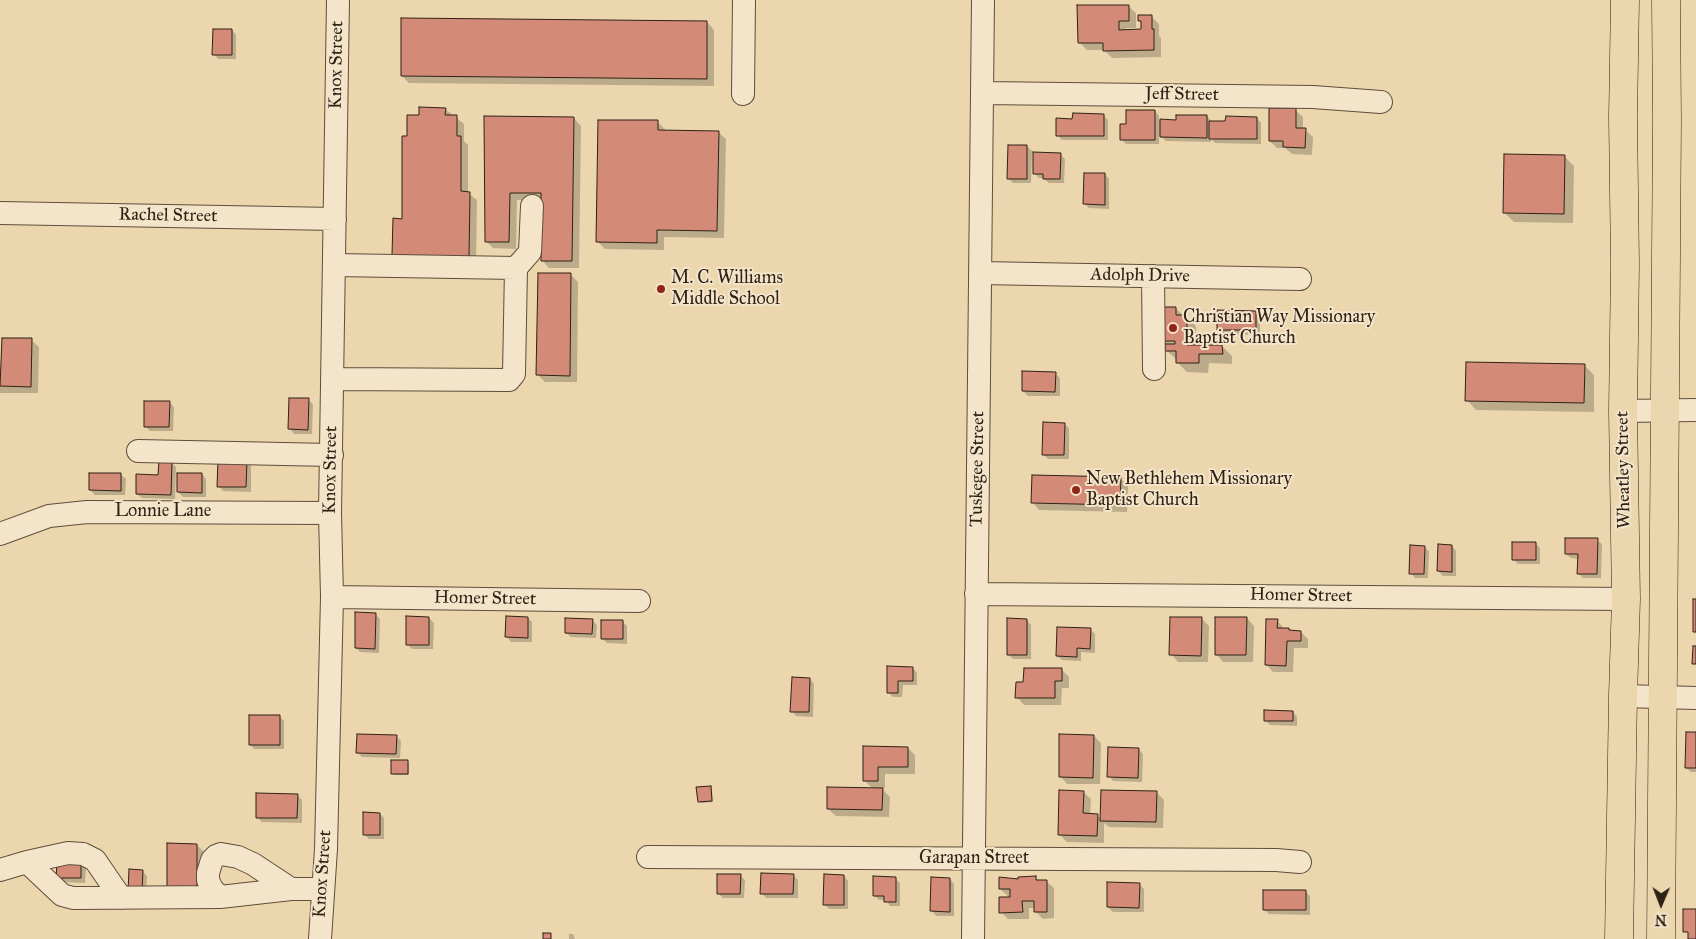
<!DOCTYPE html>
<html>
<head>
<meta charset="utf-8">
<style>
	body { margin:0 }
	#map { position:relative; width:1696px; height:939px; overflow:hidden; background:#ecd6ad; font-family:"IM FELL Great Primer",serif }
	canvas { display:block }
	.north { position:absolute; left:1636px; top:879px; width:50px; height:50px; -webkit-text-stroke:4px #f3e4ca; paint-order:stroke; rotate:181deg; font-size:14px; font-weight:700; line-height:20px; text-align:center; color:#2f2115 }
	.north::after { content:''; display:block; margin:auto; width:18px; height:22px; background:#2f2115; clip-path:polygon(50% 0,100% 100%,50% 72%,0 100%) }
</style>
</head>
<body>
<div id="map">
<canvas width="1696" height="939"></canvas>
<div class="north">N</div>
</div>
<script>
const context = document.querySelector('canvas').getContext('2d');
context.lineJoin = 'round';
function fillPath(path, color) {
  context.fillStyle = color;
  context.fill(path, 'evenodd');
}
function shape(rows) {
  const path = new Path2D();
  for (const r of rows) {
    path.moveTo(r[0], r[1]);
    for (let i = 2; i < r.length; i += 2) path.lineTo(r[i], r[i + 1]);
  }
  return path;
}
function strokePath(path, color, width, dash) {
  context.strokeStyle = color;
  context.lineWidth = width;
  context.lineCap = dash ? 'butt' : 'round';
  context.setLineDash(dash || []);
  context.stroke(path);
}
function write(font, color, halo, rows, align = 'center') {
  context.font = font + ' "IM FELL Great Primer",serif';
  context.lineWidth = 4;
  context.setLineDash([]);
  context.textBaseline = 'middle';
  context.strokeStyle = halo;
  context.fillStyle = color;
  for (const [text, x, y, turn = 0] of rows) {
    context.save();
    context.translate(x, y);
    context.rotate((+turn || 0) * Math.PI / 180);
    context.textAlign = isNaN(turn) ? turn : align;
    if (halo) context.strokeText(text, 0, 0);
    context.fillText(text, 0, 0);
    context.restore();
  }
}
fillPath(shape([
	[1128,6,1136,13,1136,28,1126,28,1126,31,1142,31,1142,23,1139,20,1152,17,1159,24,1159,36,1161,38,1161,57,1112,58,1104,50,1087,50,1079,42],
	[707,22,714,30,714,86,409,83,402,76],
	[232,30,236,35,236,59,218,59,214,54],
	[445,109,464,124,464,141,468,145,468,193,477,200,476,264,403,220,408,137,421,116],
	[1295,110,1303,117,1303,130,1305,130,1313,137,1312,155,1292,154,1285,148,1277,148,1270,141],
	[1155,111,1159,116,1159,121,1177,121,1207,116,1212,122,1257,118,1261,123,1261,144,1215,143,1211,139,1211,142,1166,141,1159,135,1159,144,1126,144,1121,139,1127,125],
	[1103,115,1108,120,1108,140,1062,140,1057,135,1074,120],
	[485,117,574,118,581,126,579,268,549,268,542,260,542,200,517,200,516,249,493,248,486,241],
	[657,122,665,129,665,131,718,132,726,139,724,238,664,237,664,250,605,249,597,241],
	[1027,146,1032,151,1031,183,1013,183,1008,178],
	[1060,154,1065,159,1064,183,1049,183,1043,178,1039,178,1034,173],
	[1564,156,1574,166,1573,223,1514,222,1504,212],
	[1105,174,1109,179,1109,209,1089,208,1085,204],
	[571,275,578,282,577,382,545,382,538,375],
	[1175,308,1196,326,1196,346,1222,346,1232,356,1232,364,1209,363,1208,373,1187,372,1177,362,1177,360,1166,350,1166,345,1161,340],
	[1255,312,1260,317,1260,335,1223,334,1218,329],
	[31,340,39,347,38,393,0,393,0,374,3,374],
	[1584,365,1594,375,1594,412,1476,410,1467,400],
	[1055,373,1060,378,1060,396,1028,396,1023,391],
	[308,400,313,404,312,434,294,434,290,429],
	[169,402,174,407,173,431,150,431,145,426],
	[1064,424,1069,428,1069,459,1048,459,1043,454],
	[246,461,251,466,251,492,223,491,219,486],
	[171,462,176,467,175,499,142,498,137,494,160,476],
	[202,474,206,479,206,497,183,497,178,492],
	[121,475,126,479,125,495,95,495,90,490],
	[1120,478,1128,486,1127,512,1039,510,1032,502],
	[1597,540,1602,544,1601,578,1583,578,1578,573,1579,559,1571,558,1566,554],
	[1535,543,1540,548,1540,564,1518,564,1513,559],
	[1452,546,1456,551,1456,576,1443,576,1438,571],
	[1424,547,1429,551,1428,578,1415,578,1411,573],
	[375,614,380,619,379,653,360,652,356,648],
	[429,618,434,623,433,649,412,649,407,644],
	[528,618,532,622,532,642,511,642,507,637],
	[1201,618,1209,626,1208,662,1178,662,1171,654],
	[1247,618,1254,626,1253,662,1223,662,1216,654],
	[592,620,597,625,596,638,571,637,566,633],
	[1027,620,1031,625,1031,659,1013,659,1008,654],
	[1277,620,1284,629,1289,629,1291,632,1301,632,1308,639,1308,648,1294,648,1293,672,1273,672,1266,664],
	[622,621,627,626,627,644,607,643,602,638],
	[1090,629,1095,634,1095,653,1081,652,1081,661,1062,660,1057,656],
	[889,667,913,668,917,673,917,685,903,685,902,697,893,697,888,692],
	[1062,670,1069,677,1069,688,1062,688,1061,705,1024,705,1017,697,1024,683],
	[810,679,814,684,813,717,796,716,792,711],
	[1293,712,1297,717,1297,726,1270,725,1265,720],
	[280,717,284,721,284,749,254,749,250,744],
	[1696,734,1696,772,1691,772,1686,768],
	[396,736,401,741,400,758,362,757,358,753],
	[1094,736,1101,743,1100,784,1067,784,1060,776],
	[864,747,908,748,915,755,915,774,885,774,885,788,881,788,890,797,889,817,836,816,828,809,873,789,864,780],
	[1138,749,1143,754,1142,782,1113,781,1109,776],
	[407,761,409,763,409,775,394,775,393,773],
	[710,787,712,789,713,802,701,803,699,801],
	[1083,792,1091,799,1090,815,1097,815,1102,820,1156,792,1164,800,1163,828,1109,827,1104,823,1104,843,1067,842,1059,834],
	[297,795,302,800,302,823,262,822,257,817],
	[380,814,384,818,384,839,369,839,364,834],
	[197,845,204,852,203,895,175,894],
	[81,865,86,869,85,883,62,882,58,877],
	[142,871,147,876,146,895,134,895],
	[740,875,745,880,744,898,723,898,718,893],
	[793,875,798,880,798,898,766,898,762,893],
	[844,876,848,881,848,909,829,909,824,904],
	[895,878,900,883,900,906,890,906,886,900,879,900,874,895],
	[1035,878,1039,881,1046,881,1054,888,1054,918,1043,919,1035,911,1035,908,1029,908,1029,919,1008,919,1001,912,1010,898,1000,889,1020,880],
	[950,879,954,884,954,916,936,916,932,911],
	[1139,884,1144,889,1144,912,1113,912,1108,907],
	[1305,891,1310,896,1310,915,1269,914,1264,910],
	[569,934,573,934,575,939,569,939]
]), '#0003');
const building = shape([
	[1077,5,1129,5,1129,21,1119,21,1119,30,1141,29,1141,21,1138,21,1138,15,1152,15,1152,29,1154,29,1154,50,1103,51,1103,43,1078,43,1077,5],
	[401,18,707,21,707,79,401,76,401,18],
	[213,29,232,29,232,55,212,55,213,29],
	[419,107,446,108,445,115,457,115,457,136,461,136,461,191,470,192,469,257,392,255,393,218,402,219,402,136,407,136,407,115,419,115,419,107],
	[1269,108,1296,108,1296,128,1306,128,1305,148,1283,147,1283,141,1269,141,1269,108],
	[1126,110,1155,110,1155,140,1120,140,1120,124,1126,124,1126,110],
	[1073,113,1104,114,1104,136,1056,136,1056,118,1072,119,1073,113],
	[1176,115,1207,115,1207,138,1160,137,1160,119,1176,120,1176,115],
	[484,116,574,117,572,261,541,261,541,193,510,193,509,242,485,242,484,116],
	[1226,116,1257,117,1257,139,1209,139,1209,121,1225,121,1226,116],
	[598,120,658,120,658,130,719,131,717,231,657,230,657,243,596,242,598,120],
	[1008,145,1027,145,1027,179,1007,179,1008,145],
	[1033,152,1061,153,1060,179,1043,179,1043,174,1033,174,1033,152],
	[1504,154,1565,155,1564,214,1503,213,1504,154],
	[1084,173,1105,173,1105,205,1083,204,1084,173],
	[538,273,571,273,570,376,536,375,538,273],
	[1161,307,1176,307,1176,315,1187,315,1187,345,1222,345,1223,354,1199,354,1199,363,1176,363,1176,351,1165,351,1165,344,1175,344,1175,341,1160,341,1161,307],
	[1217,310,1256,311,1256,330,1217,330,1217,310],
	[2,338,32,338,31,387,0,386,2,338],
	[1466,362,1585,364,1584,403,1465,401,1466,362],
	[1022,371,1056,372,1055,392,1022,391,1022,371],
	[289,398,309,398,308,430,288,429,289,398],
	[144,401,170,401,169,427,144,427,144,401],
	[1043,422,1065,423,1064,455,1042,455,1043,422],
	[218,460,247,460,246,487,217,487,218,460],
	[159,461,172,461,171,495,136,494,136,474,158,475,159,461],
	[89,473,121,473,121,491,89,490,89,473],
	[177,473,202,473,202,493,177,492,177,473],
	[1032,475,1121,477,1120,505,1031,503,1032,475],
	[1565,538,1598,538,1597,574,1577,574,1578,554,1565,554,1565,538],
	[1512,542,1536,542,1536,560,1512,560,1512,542],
	[1438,544,1452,545,1452,572,1437,571,1438,544],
	[1410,545,1425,546,1424,574,1409,574,1410,545],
	[1693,599,1696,599,1696,632,1693,632,1693,599],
	[355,612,376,613,375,649,355,648,355,612],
	[406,616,429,617,429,645,406,645,406,616],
	[506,616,528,617,528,638,505,637,506,616],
	[1170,617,1202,617,1201,656,1169,655,1170,617],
	[1215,617,1247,617,1246,655,1215,655,1215,617],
	[565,618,593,619,592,634,565,633,565,618],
	[1007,618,1027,619,1027,655,1007,655,1007,618],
	[1266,619,1278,619,1277,628,1289,628,1289,630,1301,631,1301,641,1287,641,1286,666,1265,665,1266,619],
	[601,620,623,620,623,639,601,639,601,620],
	[1057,627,1091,628,1090,649,1077,648,1077,657,1056,656,1057,627],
	[1693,646,1696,646,1696,664,1692,664,1693,646],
	[887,666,913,667,913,681,898,681,898,693,887,693,887,666],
	[1024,668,1062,668,1062,681,1055,681,1055,698,1015,698,1016,682,1023,682,1024,668],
	[792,677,810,678,809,712,790,712,792,677],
	[1264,710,1293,711,1293,721,1264,721,1264,710],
	[249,715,280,715,280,745,249,745,249,715],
	[1686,732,1696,732,1696,768,1685,768,1686,732],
	[357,734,397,735,396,754,356,753,357,734],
	[1059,734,1094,735,1093,778,1059,777,1059,734],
	[863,746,908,747,908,767,878,767,878,781,863,781,863,746],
	[1108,747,1139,748,1138,778,1107,777,1108,747],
	[391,760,408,760,408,774,391,774,391,760],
	[711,786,712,801,698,802,696,787,711,786],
	[827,787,883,788,882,810,827,809,827,787],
	[1059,790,1084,791,1083,813,1098,814,1097,836,1058,835,1059,790],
	[1101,790,1157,791,1156,822,1100,821,1101,790],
	[256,793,298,794,297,818,256,818,256,793],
	[363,812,380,813,380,835,363,835,363,812],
	[167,843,197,844,197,888,167,887,167,843],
	[57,863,81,863,81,878,56,878,57,863],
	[129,869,143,870,142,891,128,891,129,869],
	[761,873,794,874,793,894,760,894,761,873],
	[717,874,741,874,740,894,717,894,717,874],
	[824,874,844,875,844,905,823,905,824,874],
	[873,876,896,877,896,902,884,902,884,896,873,896,873,876],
	[1036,876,1036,880,1047,880,1047,912,1034,912,1034,901,1022,901,1023,912,999,913,999,897,1010,897,1010,889,999,889,999,877,1018,879,1018,877,1036,876],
	[931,877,950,878,950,912,930,911,931,877],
	[1107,882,1140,883,1139,908,1107,907,1107,882],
	[1263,890,1306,890,1306,910,1263,910,1263,890],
	[1683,909,1696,909,1696,939,1688,939,1688,932,1683,932,1683,909],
	[543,933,551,933,551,939,543,939,543,933]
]);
fillPath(building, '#d38b78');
strokePath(building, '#2f2115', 1);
const minor = shape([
	[983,93,1313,97,1381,102],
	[743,94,744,0],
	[0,213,335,219],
	[516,268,530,252,532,206],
	[981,273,1300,279],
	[1153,276,1154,369],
	[333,379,509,380,514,374,516,268,335,265],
	[1623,411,1696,410],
	[138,451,332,455],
	[0,534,49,516,87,512,330,513],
	[976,594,1626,599],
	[332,597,639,601],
	[1623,696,1696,698],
	[648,857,1276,860,1300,862],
	[27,862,68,853,83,854,95,860,121,898],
	[0,870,27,862,62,895,73,898,220,897,291,889,323,889],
	[220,897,212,889,208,880,208,873,212,860,216,856,221,854,238,857,253,864,291,889],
	[320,939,326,849,332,597,330,513,338,0],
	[973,939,983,0]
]);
const major = shape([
	[1619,939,1623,696,1626,599,1623,411,1625,264,1623,118,1625,0],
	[1661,939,1667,119,1666,0]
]);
strokePath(minor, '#5e4e3b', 24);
strokePath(major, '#2f2115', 29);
strokePath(minor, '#f3e4ca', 22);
strokePath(major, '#ecd6ad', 28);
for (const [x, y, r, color] of [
	[661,289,5,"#8f2418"],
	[1173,328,5,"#8f2418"],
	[1076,490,5,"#8f2418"]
]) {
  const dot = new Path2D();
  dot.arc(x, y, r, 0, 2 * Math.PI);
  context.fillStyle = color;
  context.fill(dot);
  strokePath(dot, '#f3e4ca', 2);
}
write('18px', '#2f2115', '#f3e4ca', [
	["Knox Street",337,65,-89],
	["Jeff Street",1182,95,1],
	["Rachel Street",168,216,1],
	["Adolph Drive",1140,276,1],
	["Tuskegee Street",978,469,-89],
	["Knox Street",331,470,-89],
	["Wheatley Street",1624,470,-91],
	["Lonnie Lane",163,512],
	["Homer Street",1301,596,1],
	["Homer Street",485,599,1],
	["Garapan Street",974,859],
	["Knox Street",323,874,-86]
]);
write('18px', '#2f2115', '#f3e4ca', [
	["M. C. Williams",671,279],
	["Middle School",671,300],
	["Christian Way Missionary",1183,318],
	["Baptist Church",1183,339],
	["New Bethlehem Missionary",1086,480],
	["Baptist Church",1086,501]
], 'left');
</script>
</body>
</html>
